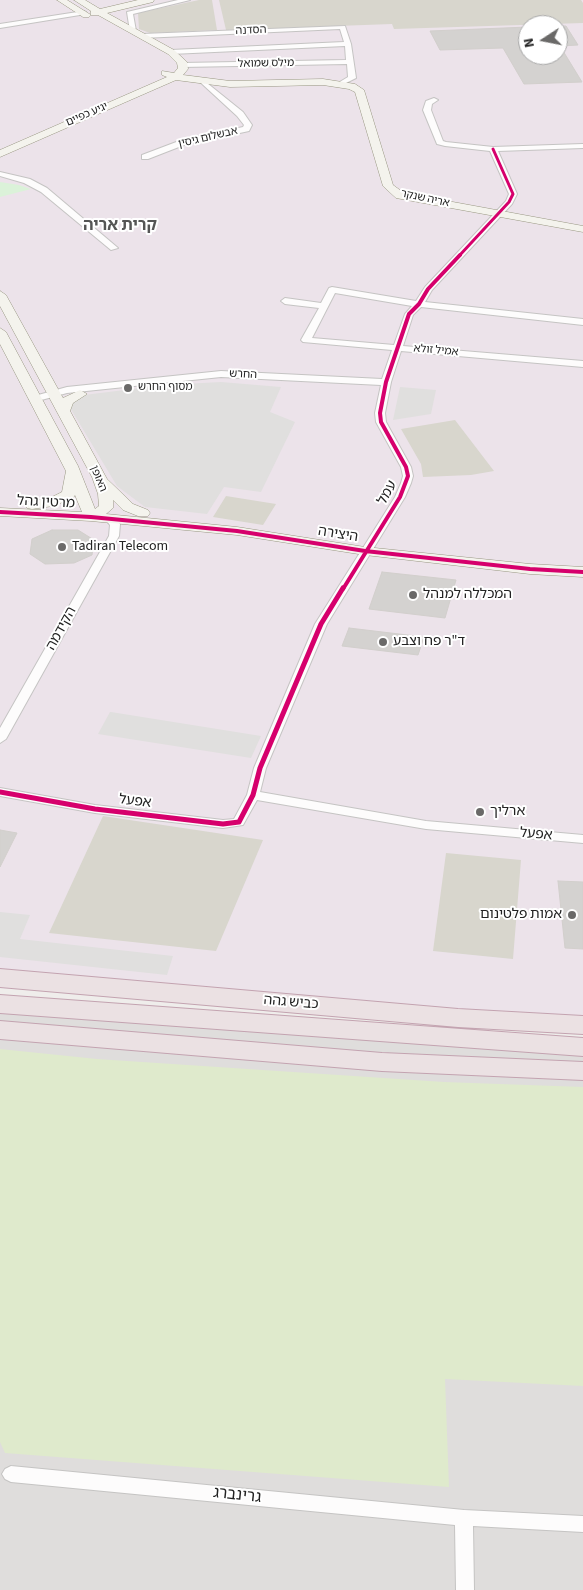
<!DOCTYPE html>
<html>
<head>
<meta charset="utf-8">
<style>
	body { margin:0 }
	#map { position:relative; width:583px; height:1590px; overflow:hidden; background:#efedeb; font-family:"Source Sans 3",sans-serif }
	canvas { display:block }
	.north { position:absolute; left:518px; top:15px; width:50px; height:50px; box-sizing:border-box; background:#fff; border:1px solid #a7a7a7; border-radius:50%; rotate:259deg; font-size:14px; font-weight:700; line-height:20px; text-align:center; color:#222 }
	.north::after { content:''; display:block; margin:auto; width:18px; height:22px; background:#6a6968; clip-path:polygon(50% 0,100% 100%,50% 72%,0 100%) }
</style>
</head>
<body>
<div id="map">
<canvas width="583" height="1590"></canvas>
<div class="north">N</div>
</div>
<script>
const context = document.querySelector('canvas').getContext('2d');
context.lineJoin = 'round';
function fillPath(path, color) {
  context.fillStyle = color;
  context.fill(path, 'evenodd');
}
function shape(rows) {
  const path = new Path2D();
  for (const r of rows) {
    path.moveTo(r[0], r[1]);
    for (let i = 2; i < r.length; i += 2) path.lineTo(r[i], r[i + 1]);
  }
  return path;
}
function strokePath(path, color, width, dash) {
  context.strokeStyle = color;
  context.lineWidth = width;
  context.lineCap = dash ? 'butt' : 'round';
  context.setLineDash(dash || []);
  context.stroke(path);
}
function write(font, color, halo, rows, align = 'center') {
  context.font = font + ' "Source Sans 3","Noto Sans Hebrew",sans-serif';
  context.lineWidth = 4;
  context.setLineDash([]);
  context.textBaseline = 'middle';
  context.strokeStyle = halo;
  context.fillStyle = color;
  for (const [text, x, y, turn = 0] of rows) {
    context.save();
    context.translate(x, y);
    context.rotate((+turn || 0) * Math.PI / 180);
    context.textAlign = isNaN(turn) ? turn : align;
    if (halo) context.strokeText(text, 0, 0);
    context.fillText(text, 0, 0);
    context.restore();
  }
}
fillPath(shape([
	[0,1002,583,1045,583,1590,0,1590]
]), '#dfdddc');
fillPath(shape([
	[0,0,583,0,583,1023,0,988],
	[528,25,558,25,558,55,528,55]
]), '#ece3ea');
fillPath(shape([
	[199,0,212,0,217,30,150,33,139,29,138,13],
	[219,0,581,0,583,3,583,23,394,29,392,24,226,30],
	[455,420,494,471,471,475,423,477,421,464,401,429],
	[226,496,276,504,263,525,213,517],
	[103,816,263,840,216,951,49,933],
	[446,853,521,860,513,959,433,951]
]), '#d8d6cd');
fillPath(shape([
	[0,1049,97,1059,444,1082,583,1087,583,1386,445,1379,449,1487,5,1453,0,1442]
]), '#dfeacc');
fillPath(shape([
	[0,182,19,185,31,189,0,197]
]), '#dbf2d9');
fillPath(shape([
	[221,382,281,387,270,412,295,422,261,492,224,487,207,514,145,507,117,486,69,406,84,395,165,385],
	[400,387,436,390,431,414,393,420],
	[110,712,111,712,261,736,251,758,98,734],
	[0,912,30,915,20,939,173,956,167,975,0,957]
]), '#e0dfde');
const building = shape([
	[558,26,566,26,578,45,560,46,582,82,524,84,503,48,440,50,430,31,528,27,528,60,558,58,558,26],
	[52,530,78,530,94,540,92,555,74,563,45,564,30,554,32,539,52,530],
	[382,572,456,580,445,618,369,609,382,572],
	[349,628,424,637,418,655,342,646,349,628],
	[0,830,17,833,0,867,0,830],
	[558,881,583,882,583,949,565,948,558,881]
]);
fillPath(building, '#d4d2d0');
strokePath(building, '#d2cfcc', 1);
const street = shape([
	[178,0,190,0,133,14,136,31,133,33,130,31,127,12,178,0],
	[84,11,86,12,86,14,0,28,0,24,84,11],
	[345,26,351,44,356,78,340,86,338,85,338,83,348,77,347,64,182,67,179,65,182,63,346,60,345,46,171,54,168,52,171,50,344,42,340,29,142,38,139,36,142,34,345,26],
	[202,79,243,112,252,125,249,131,184,145,148,159,142,159,142,155,179,141,243,127,244,125,237,116,200,82,200,80,202,79],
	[434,98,438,100,432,104,431,110,443,141,446,142,493,147,583,144,583,148,498,151,517,194,512,204,432,290,425,302,583,319,583,325,421,307,413,315,403,346,583,361,583,367,401,351,391,382,385,413,386,422,411,467,413,476,411,483,405,497,327,624,266,768,260,792,426,821,583,835,583,843,426,829,257,800,243,825,223,828,95,813,0,796,0,788,95,805,223,820,234,819,247,795,254,768,315,624,395,497,401,483,403,476,401,467,376,422,375,413,381,385,221,377,67,393,34,402,29,399,31,397,67,387,221,371,382,379,392,350,303,342,301,340,319,308,285,304,281,301,285,298,321,303,329,288,332,287,416,301,425,287,506,201,509,194,490,151,445,146,437,144,423,110,426,101,434,98],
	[335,293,412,306,405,314,394,345,312,338,335,293],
	[0,172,30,179,47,188,118,248,111,250,41,192,24,183,0,176,0,172],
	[110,516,114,517,120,524,119,536,6,739,0,743,0,728,109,536,110,525,105,519,110,516],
	[11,1466,464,1510,583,1516,583,1532,473,1526,474,1590,456,1590,455,1525,11,1482,5,1479,2,1474,5,1469,11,1466]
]);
const secondary = shape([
	[57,0,67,0,91,15,89,17,83,17,57,0],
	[74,0,85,0,100,9,138,0,154,0,153,2,107,13,174,50,187,62,188,69,183,75,230,81,323,79,355,84,364,90,393,185,404,193,583,226,583,232,396,198,383,186,355,92,349,89,323,85,230,87,176,80,0,157,0,150,167,77,162,75,162,71,174,73,178,68,177,63,168,54,98,15,91,15,91,11,74,0],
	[0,291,6,295,63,398,80,390,87,394,73,403,70,411,107,479,133,504,148,510,150,513,148,516,138,516,123,510,113,500,113,508,106,514,237,527,365,547,530,564,583,567,583,577,530,574,365,555,237,535,91,521,0,516,0,508,82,512,75,495,73,498,53,506,32,509,27,508,25,505,27,502,50,498,62,492,66,471,0,344,0,328,6,332,78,466,95,509,99,506,98,494,92,477,0,306,0,291]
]);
const highway = shape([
	[0,969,458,1009,583,1016,583,1034,458,1027,0,987,0,969],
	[0,995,583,1038,583,1056,0,1013,0,995],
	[0,1021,382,1053,583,1062,583,1080,382,1071,0,1039,0,1021]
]);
strokePath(street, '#c5c4c3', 2);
strokePath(secondary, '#999883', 1);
strokePath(highway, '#c3a3b0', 2);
fillPath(street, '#fdfcfc');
fillPath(secondary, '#f4f3ed');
fillPath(highway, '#ebe1e3');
strokePath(shape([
	[459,256,509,202,513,194,493,149]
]), '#d6006c', 3);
strokePath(shape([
	[0,512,91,517,237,531,365,551,530,569,583,572],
	[343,589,400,497,408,476,406,467,381,422,380,413,386,382,409,314,419,304,428,289,460,255]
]), '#d6006c', 4);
strokePath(shape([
	[0,792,95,809,223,824,239,822,253,795,260,768,321,624,343,588]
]), '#d6006c', 5);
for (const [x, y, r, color] of [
	[128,388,5,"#6a6968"],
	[62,547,5,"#6a6968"],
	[413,595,5,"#6a6968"],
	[383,642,5,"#6a6968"],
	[480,812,5,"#6a6968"],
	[572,915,5,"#6a6968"]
]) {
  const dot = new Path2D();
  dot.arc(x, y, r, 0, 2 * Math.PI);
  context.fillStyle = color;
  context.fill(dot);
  strokePath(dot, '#fff', 2);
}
write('11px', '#222', '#fff', [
	["הסדנה",251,31,-2],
	["מילס שמואל",266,64,-1],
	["יגיע כפיים",87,115,-23],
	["אבשלום גיסין",208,138,-13],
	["אריה שנקר",425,199,12],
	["אמיל זולא",436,351,5],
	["החרש",243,375,3],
	["האופן",98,479,68]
]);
write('11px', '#222', '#fff', [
	["מסוף החרש",138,388]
], 'left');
write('14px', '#222', '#fff', [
	["עמל",388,493,-62],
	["מרטין גהל",46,503,3],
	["היצירה",338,535,9],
	["הקידמה",62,629,-61],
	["אפעל",135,802,7],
	["אפעל",536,835,5],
	["כביש גהה",291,1003,5]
]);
write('14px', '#222', '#fff', [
	["Tadiran Telecom",72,547],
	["המכללה למנהל",423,595],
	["ד\"ר פח וצבע",393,642],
	["ארליך",490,812],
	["אמות פלטינום",562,915,"right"]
], 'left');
write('bold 16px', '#555', '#fff', [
	["קרית אריה",120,226]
]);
write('16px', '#222', '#fff', [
	["גרינברג",237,1496,6]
]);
</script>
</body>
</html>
